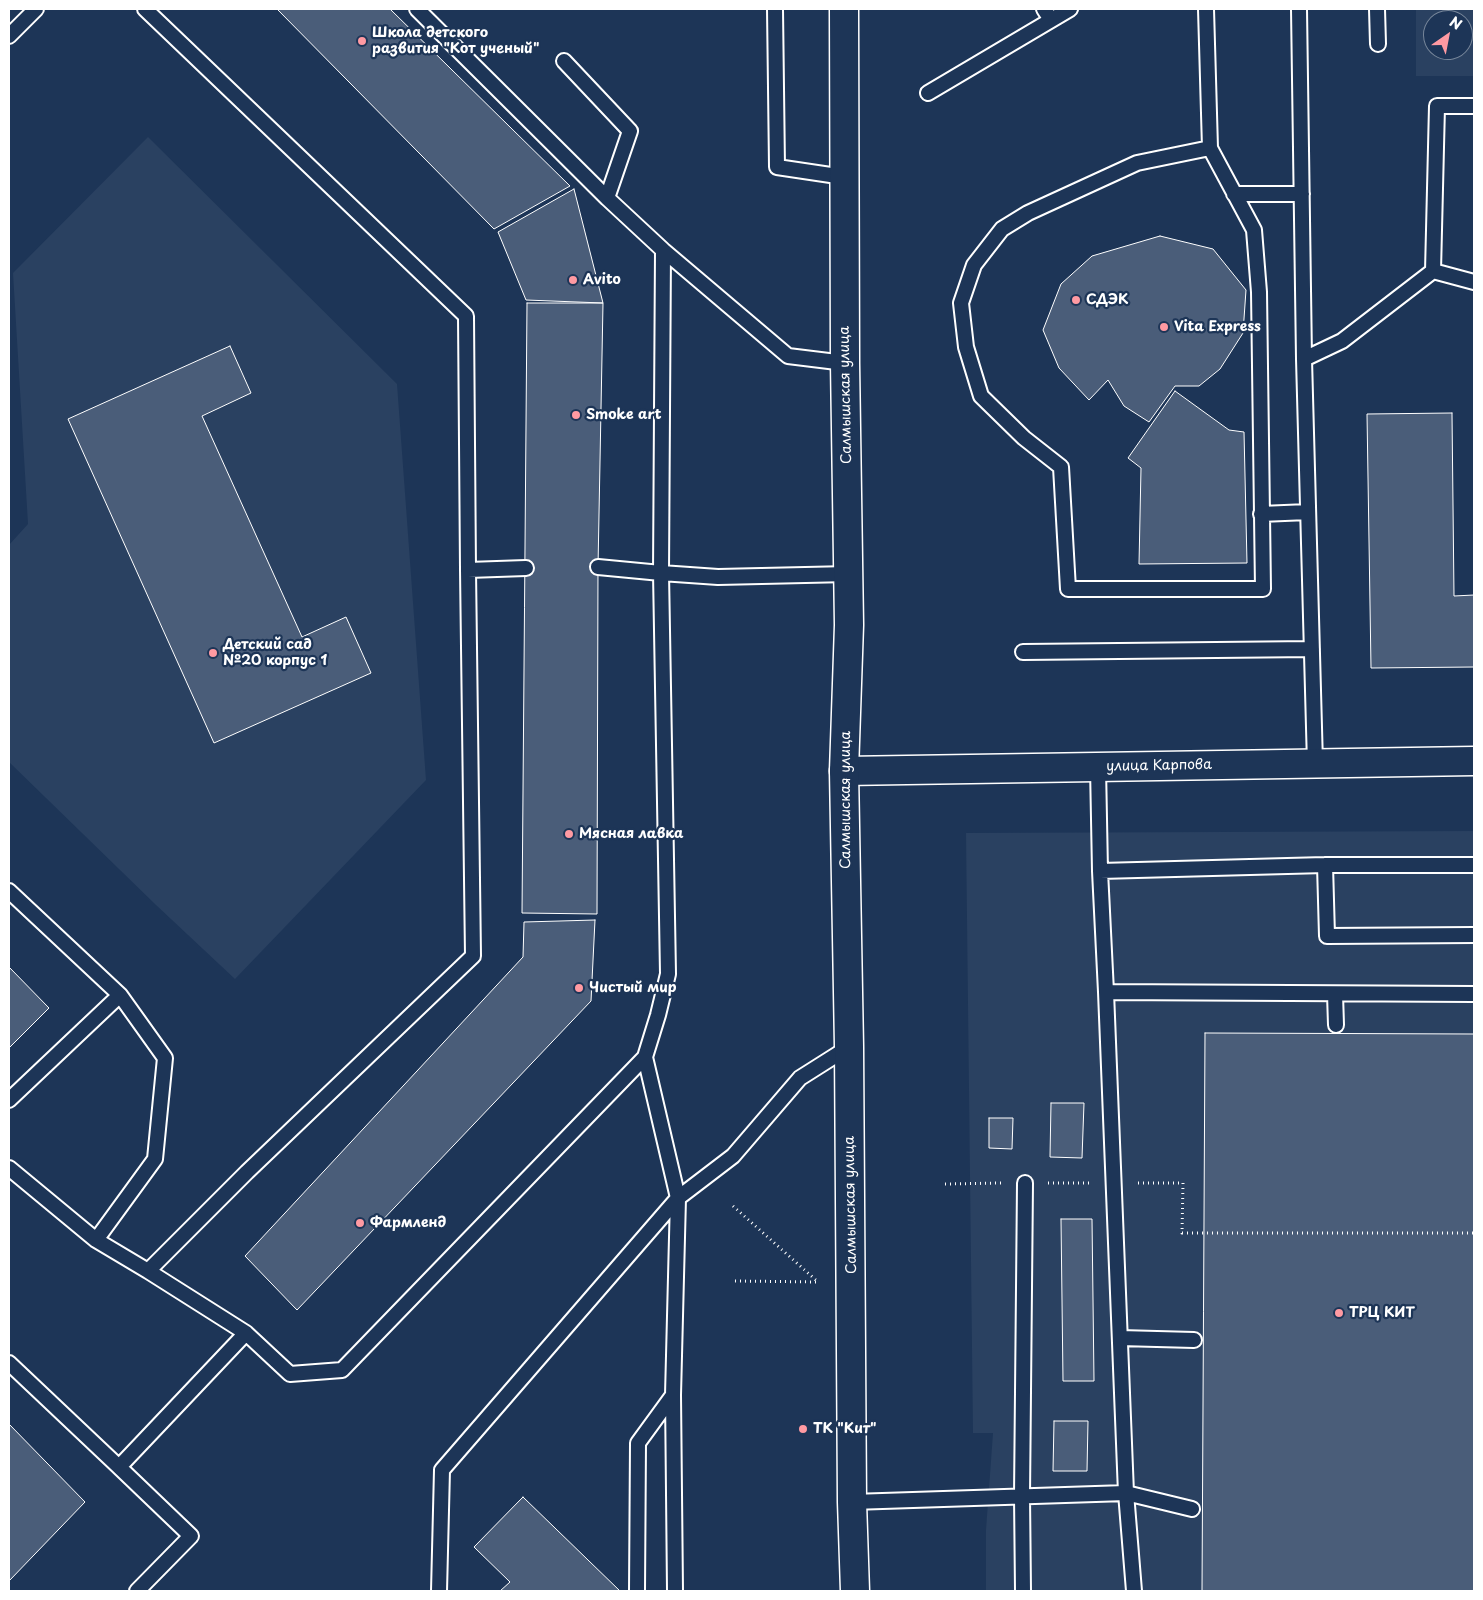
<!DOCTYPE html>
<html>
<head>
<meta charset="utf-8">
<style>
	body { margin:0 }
	#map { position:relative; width:1483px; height:1600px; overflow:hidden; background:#1d3557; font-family:"Playpen Sans",sans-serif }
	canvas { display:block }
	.frame { position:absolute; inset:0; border:10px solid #fff; pointer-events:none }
	.north { position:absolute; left:1423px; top:10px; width:50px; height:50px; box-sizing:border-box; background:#1d3557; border:1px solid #77869a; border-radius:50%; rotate:33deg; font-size:14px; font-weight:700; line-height:20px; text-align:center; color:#fff }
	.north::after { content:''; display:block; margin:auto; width:18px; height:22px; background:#ff9aa2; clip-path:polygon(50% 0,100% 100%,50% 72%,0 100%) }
</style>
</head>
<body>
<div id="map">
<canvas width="1483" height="1600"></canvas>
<div class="frame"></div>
<div class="north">N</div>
</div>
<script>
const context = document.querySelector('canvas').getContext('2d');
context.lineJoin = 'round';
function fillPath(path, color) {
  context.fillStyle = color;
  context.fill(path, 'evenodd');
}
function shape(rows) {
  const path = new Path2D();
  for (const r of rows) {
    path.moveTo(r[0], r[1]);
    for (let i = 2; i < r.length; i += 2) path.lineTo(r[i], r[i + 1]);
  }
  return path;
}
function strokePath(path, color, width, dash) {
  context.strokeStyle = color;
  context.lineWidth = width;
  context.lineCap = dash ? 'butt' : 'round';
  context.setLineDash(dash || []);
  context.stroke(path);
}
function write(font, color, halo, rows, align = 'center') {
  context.font = font + ' "Playpen Sans",sans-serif';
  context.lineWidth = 4.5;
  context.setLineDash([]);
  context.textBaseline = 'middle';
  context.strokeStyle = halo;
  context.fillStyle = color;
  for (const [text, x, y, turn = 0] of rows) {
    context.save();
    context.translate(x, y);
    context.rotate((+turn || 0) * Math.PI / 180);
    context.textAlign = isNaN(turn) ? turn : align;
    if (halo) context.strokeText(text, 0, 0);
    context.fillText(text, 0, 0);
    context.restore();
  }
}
fillPath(shape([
	[1416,9,1474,9,1474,76,1416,76],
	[1433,20,1463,20,1463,50,1433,50],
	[148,137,397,384,426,780,235,979,156,905,9,762,9,545,28,524,13,273],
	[1474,831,1474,1591,986,1591,986,1530,993,1433,973,1433,966,833]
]), '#2a4161');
const building = shape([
	[277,9,390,9,570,186,494,229,277,9],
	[574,189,603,303,526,300,498,232,574,189],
	[1160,236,1213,249,1246,290,1243,333,1220,369,1199,386,1175,386,1149,422,1124,406,1108,380,1089,400,1059,368,1043,330,1061,284,1092,256,1160,236],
	[527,303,603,303,598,567,597,914,522,913,527,303],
	[230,346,251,393,202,416,302,637,346,617,371,673,214,743,68,419,230,346],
	[1175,391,1229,430,1244,432,1247,563,1139,564,1141,468,1128,458,1175,391],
	[1452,413,1454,596,1474,595,1474,667,1371,668,1367,414,1452,413],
	[595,920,591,1001,297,1310,245,1256,523,957,524,922,595,920],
	[9,967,49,1008,9,1048,9,967],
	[1205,1033,1474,1034,1474,1591,1202,1591,1205,1033],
	[1051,1103,1084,1103,1082,1158,1050,1157,1051,1103],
	[989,1118,1013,1118,1012,1149,989,1148,989,1118],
	[1061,1219,1092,1219,1094,1381,1063,1381,1061,1219],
	[1054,1421,1088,1421,1087,1471,1053,1471,1054,1421],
	[9,1424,85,1502,9,1581,9,1424],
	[523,1497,620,1591,500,1591,510,1582,474,1547,523,1497]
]);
fillPath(building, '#4a5d79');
strokePath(building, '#fff', 1);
const lane = shape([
	[145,9,466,316,468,570,473,956,247,1172,148,1271],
	[417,9,607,198,663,250,788,356,845,363],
	[775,9,777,167,844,177],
	[1044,9,1051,20],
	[1206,9,1210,148],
	[1299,9,1304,359,1315,764],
	[1377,9,1378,44],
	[9,36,36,9],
	[564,61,630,131,607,198],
	[928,93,1070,9],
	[1474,106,1437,106,1433,271,1474,282],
	[1210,148,1254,230,1259,292,1263,589,1068,589,1061,467,1024,438,981,396,966,347,961,303,974,265,1002,229,1028,213,1137,163,1210,148],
	[1234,194,1302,194],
	[663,250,661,573,718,577,849,574],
	[1304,359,1342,341,1433,271],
	[1261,514,1308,512],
	[468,570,526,568],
	[1023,652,1312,649],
	[1098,767,1100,871,1106,992,1126,1493,1134,1591],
	[1325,865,1327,936,1474,935],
	[1100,871,1325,865,1474,865],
	[9,891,120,995,165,1058,155,1159,96,1240],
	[1106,992,1474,994],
	[1335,994,1336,1025],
	[645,1057,678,1198,673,1395,675,1591],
	[9,1100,120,995],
	[9,1168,96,1240,148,1271,246,1333,290,1374,342,1370,645,1057,658,1015,668,974,661,573,598,567],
	[1120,1338,1194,1340],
	[9,1363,119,1467,246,1333],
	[119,1467,191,1536,137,1591],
	[852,1502,1126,1493,1192,1509],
	[439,1591,442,1470,678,1198,733,1156,800,1078,849,1047],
	[637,1591,638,1443,673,1395],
	[1023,1591,1022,1496,1025,1183]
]);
const street = shape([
	[844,771,1474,761]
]);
const secondary = shape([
	[844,9,845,363,849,625,844,771,849,1047,852,1502,855,1591]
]);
strokePath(lane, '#fff', 18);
strokePath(street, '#fff', 31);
strokePath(secondary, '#fff', 31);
strokePath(shape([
	[1048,1183,1089,1183],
	[1138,1183,1183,1183,1182,1233,1474,1233],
	[945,1184,1002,1183],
	[733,1206,818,1282],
	[735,1281,818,1282]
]), '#fff', 3, [1, 4]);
strokePath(lane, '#1d3557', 14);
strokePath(street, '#1d3557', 28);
strokePath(secondary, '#1d3557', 28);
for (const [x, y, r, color] of [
	[362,41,5,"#ff9aa2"],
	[573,280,5,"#ff9aa2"],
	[1076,300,5,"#ff9aa2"],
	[1164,327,5,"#ff9aa2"],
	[576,415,5,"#ff9aa2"],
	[213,653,5,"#ff9aa2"],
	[569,834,5,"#ff9aa2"],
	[579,988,5,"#ff9aa2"],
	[360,1223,5,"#ff9aa2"],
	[1339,1313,5,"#ff9aa2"],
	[803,1429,5,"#ff9aa2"]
]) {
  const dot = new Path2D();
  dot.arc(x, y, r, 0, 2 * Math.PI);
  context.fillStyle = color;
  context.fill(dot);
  strokePath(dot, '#1d3557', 2);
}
write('bold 14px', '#fff', '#1d3557', [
	["Школа детского",372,33],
	["развития \"Кот ученый\"",372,49],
	["Avito",583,280],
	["СДЭК",1086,300],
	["Vita Express",1174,327],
	["Smoke art",586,415],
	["Детский сад",223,645],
	["№20 корпус 1",223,661],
	["Мясная лавка",579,834],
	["Чистый мир",589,988],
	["Фармленд",370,1223],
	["ТРЦ КИТ",1349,1313],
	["ТК \"Кит\"",813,1429]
], 'left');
write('14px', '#fff', '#1d3557', [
	["Салмышская улица",846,395,-91],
	["улица Карпова",1159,766,-1],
	["Салмышская улица",846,800,-90],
	["Салмышская улица",851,1205,-91]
]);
</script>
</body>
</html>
